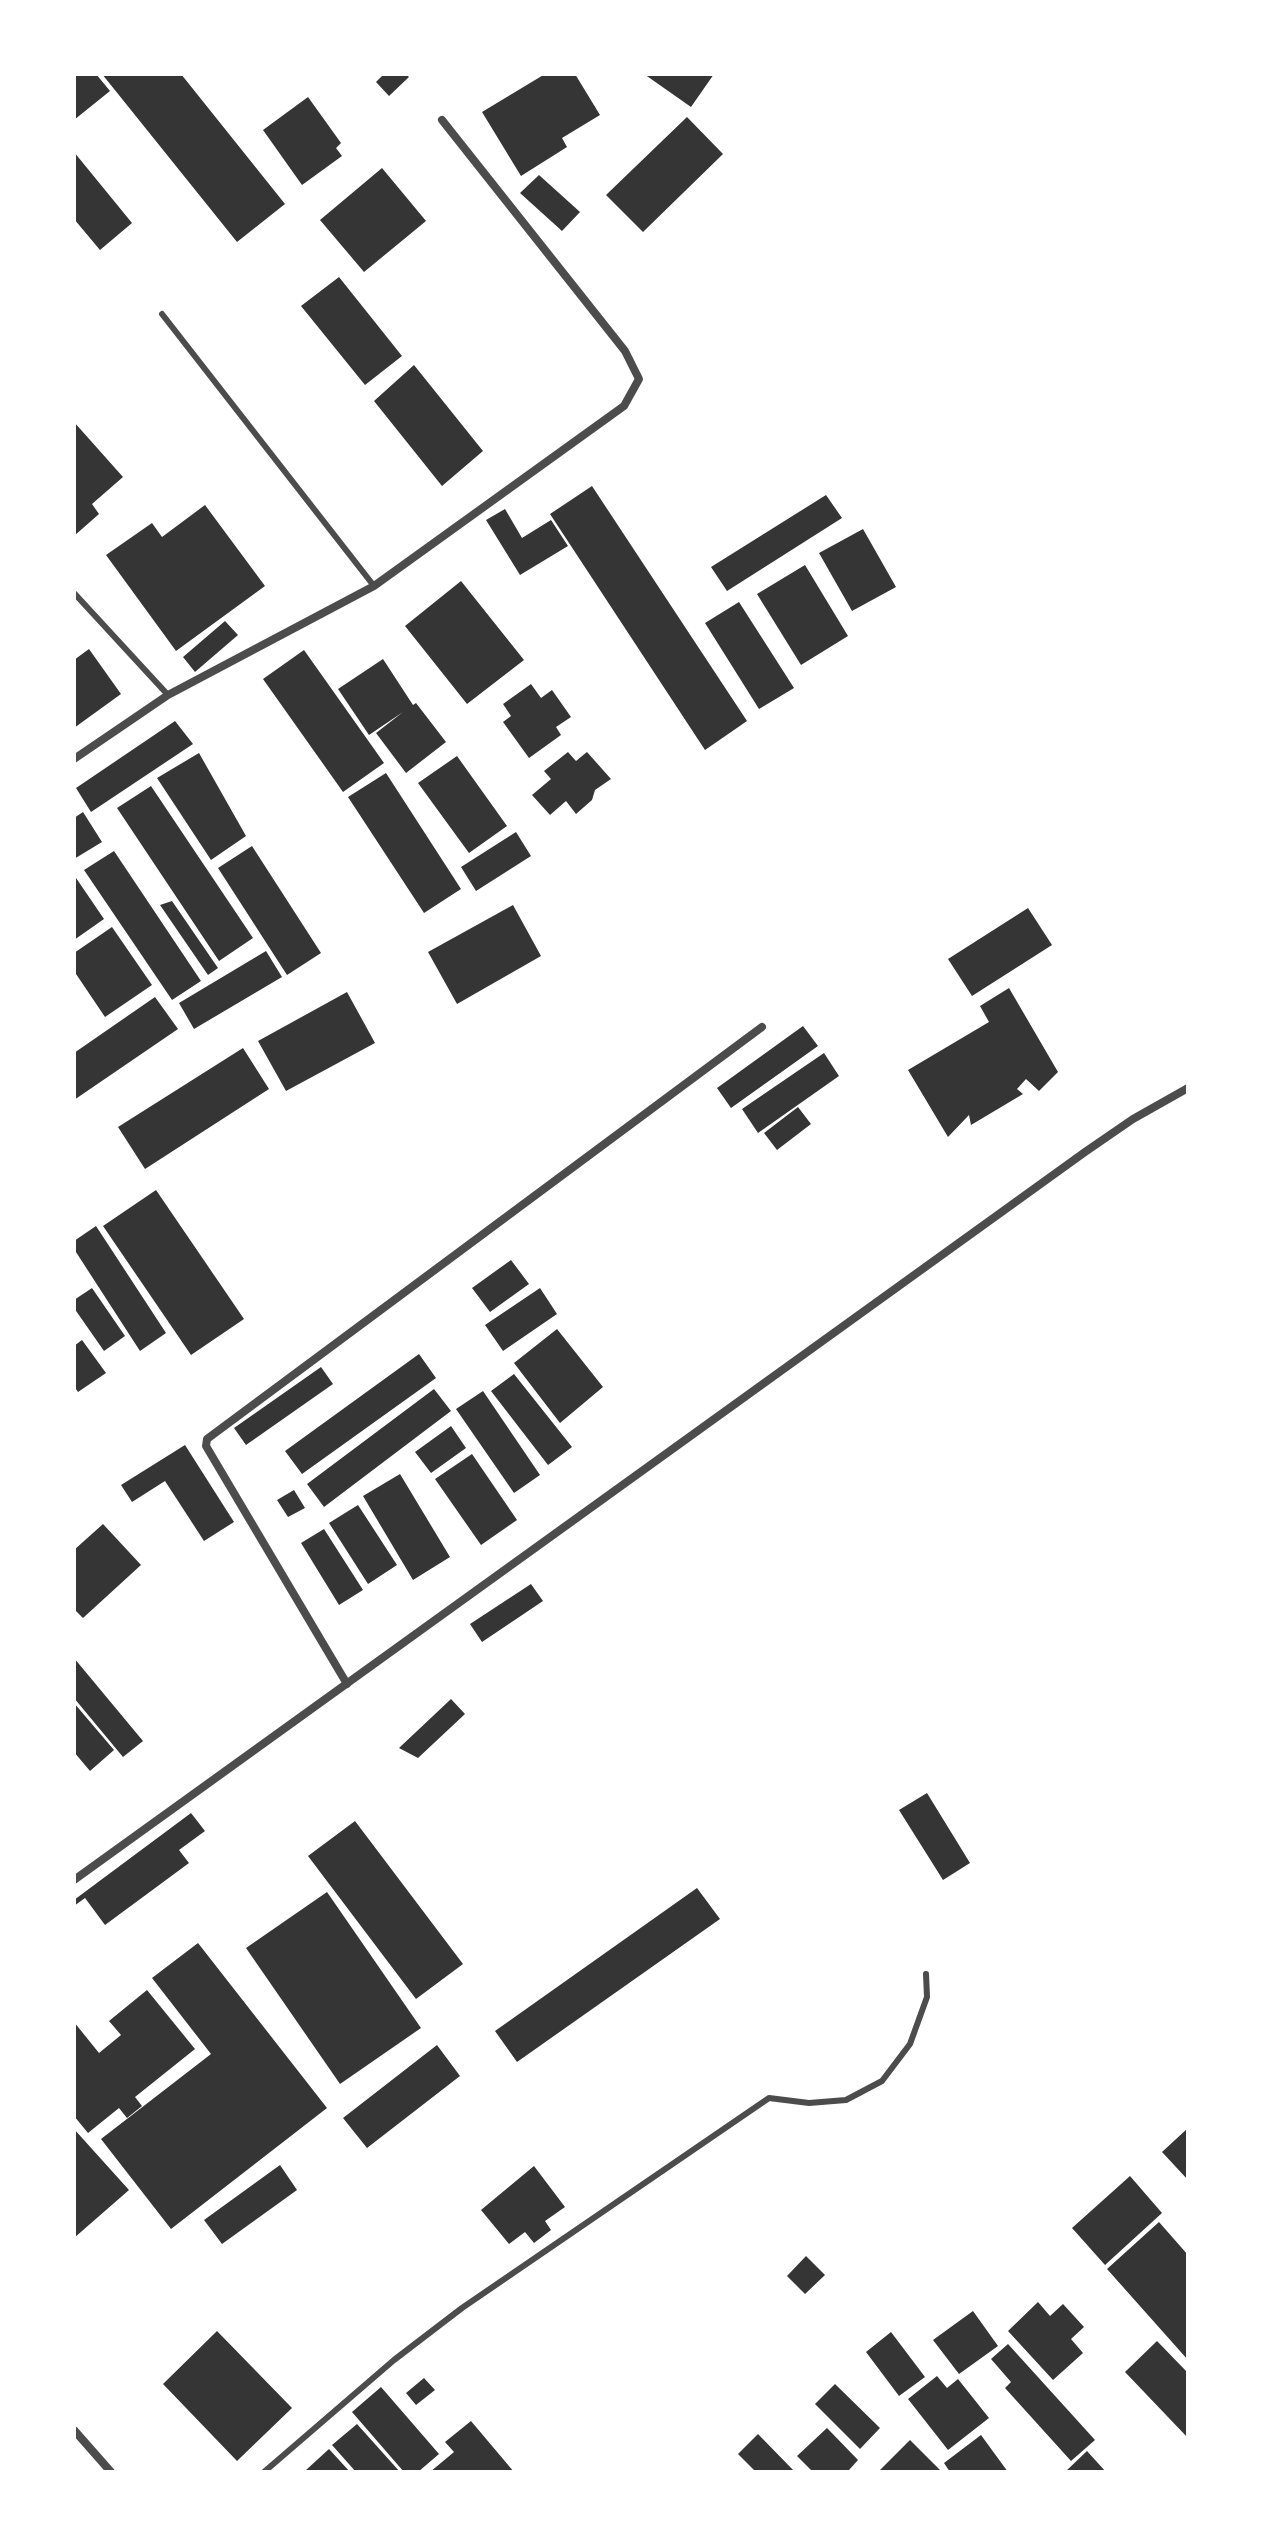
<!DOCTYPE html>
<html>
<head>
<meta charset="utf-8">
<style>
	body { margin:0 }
	#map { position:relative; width:1262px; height:2546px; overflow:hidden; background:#fff; font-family:"Alegreya Sans",sans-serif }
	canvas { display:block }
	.frame { position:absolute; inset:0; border:76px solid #fff; pointer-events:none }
</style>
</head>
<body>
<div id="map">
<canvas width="1262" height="2546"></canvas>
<div class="frame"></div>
</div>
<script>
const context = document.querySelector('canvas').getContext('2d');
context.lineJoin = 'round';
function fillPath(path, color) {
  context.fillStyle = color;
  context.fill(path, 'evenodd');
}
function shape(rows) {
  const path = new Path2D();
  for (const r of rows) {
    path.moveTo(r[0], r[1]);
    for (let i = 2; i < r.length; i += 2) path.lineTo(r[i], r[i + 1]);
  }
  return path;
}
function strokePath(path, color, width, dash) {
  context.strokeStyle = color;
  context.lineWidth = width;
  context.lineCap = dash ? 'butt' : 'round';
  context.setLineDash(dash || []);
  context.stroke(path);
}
fillPath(shape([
	[74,74,96,74,110,91,74,120],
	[102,74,181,74,285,204,237,242],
	[384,74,406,74,409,77,389,96,376,82],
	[545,74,575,74,600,115,562,138,567,147,521,176,482,112],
	[644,74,714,74,691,107],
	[308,97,341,143,336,148,342,156,302,185,263,130],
	[687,117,723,154,643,232,606,195],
	[74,152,132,223,100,250,74,219],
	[382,168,426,221,364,272,320,220],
	[539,175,580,212,562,231,520,193],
	[339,277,402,356,365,385,301,306],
	[414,365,483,451,442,486,374,401],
	[74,422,123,477,92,504,99,514,74,536],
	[592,486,747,721,705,750,550,514],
	[826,495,842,518,727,591,711,567],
	[205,505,265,586,176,651,106,555,152,523,162,537],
	[505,509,522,538,551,520,568,546,520,575,486,520],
	[863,529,896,587,852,611,819,553],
	[805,565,848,636,801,665,757,594],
	[461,581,524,660,467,704,405,626],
	[739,602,794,688,759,709,705,623],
	[225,621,238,635,195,672,183,657],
	[89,649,121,694,74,728,74,660],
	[304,650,384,763,343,792,263,679],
	[383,659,413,705,416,703,446,742,406,773,376,733,403,712,369,735,338,689],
	[531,684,541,698,552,690,571,717,556,727,561,735,529,758,503,722,511,716,503,704],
	[175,721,193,744,91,812,76,788],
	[568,752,576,761,587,752,611,779,595,790,592,800,576,814,566,801,550,815,532,795,551,779,544,771],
	[199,753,246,836,211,860,157,778],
	[457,756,507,826,469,853,418,783],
	[386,773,461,889,424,913,348,797],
	[151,786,253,938,219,961,117,808],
	[83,812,102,842,74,859,74,818],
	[516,832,531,856,476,891,461,867],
	[252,846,321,953,287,975,218,868],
	[114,851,201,981,172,1000,84,870],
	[74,875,104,919,74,940],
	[172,901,218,968,208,975,160,905],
	[513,905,541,956,457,1004,428,952],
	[1028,908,1052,945,972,996,948,959],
	[112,927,152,985,105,1017,74,971,74,953],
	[266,951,282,977,194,1029,179,1003],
	[1009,988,1058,1072,1039,1091,1026,1079,1017,1089,1023,1094,971,1125,969,1115,948,1137,908,1070,989,1022,980,1006],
	[347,992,375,1043,286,1091,258,1041],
	[155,997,178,1029,74,1100,74,1053],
	[803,1026,818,1046,731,1108,717,1088],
	[243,1048,269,1089,145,1169,118,1127],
	[824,1053,839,1076,758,1133,742,1109],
	[798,1107,811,1124,777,1150,764,1133],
	[156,1190,244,1319,191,1355,103,1226],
	[96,1226,166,1333,140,1351,74,1249,74,1241],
	[511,1260,529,1284,490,1312,472,1288],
	[92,1288,125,1336,104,1351,74,1308,74,1300],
	[540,1288,557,1314,503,1351,485,1325],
	[557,1329,603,1387,560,1423,514,1363],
	[82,1340,106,1373,78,1392,74,1386,74,1346],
	[419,1354,436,1378,302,1474,285,1451],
	[321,1367,333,1384,246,1445,234,1428],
	[514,1374,572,1447,548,1465,491,1391],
	[434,1389,451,1411,324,1507,307,1484],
	[483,1391,540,1475,514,1493,456,1409],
	[451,1426,466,1448,431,1473,415,1452],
	[185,1445,234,1522,204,1541,165,1481,132,1502,121,1485],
	[472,1454,517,1520,481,1545,435,1479],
	[400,1474,450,1557,413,1580,363,1496],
	[294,1490,305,1508,288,1517,277,1500],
	[358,1505,397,1565,368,1584,329,1523],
	[103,1524,141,1565,83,1618,74,1609,74,1550],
	[324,1529,363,1590,339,1605,301,1543],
	[531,1584,543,1601,482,1642,470,1624],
	[74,1658,143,1741,123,1757,74,1698],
	[451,1699,465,1714,418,1758,399,1748],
	[74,1703,114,1750,90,1771,74,1752],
	[927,1793,970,1863,943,1880,899,1810],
	[191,1813,205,1831,179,1850,189,1863,105,1925,85,1898,74,1906,74,1900],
	[355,1821,463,1964,416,1999,308,1856],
	[697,1888,720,1919,517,2062,495,2031],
	[327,1892,421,2028,340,2084,246,1948],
	[198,1943,327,2108,171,2229,101,2139,211,2054,152,1978],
	[147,1990,195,2049,135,2097,142,2106,127,2118,119,2108,88,2133,74,2116,74,2022,99,2053,121,2035,109,2021],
	[437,2045,460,2076,367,2148,343,2118],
	[1188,2128,1188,2180,1162,2152],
	[74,2129,129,2190,74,2238],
	[280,2165,297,2190,222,2244,204,2220],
	[534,2166,565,2207,545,2221,551,2230,534,2243,525,2232,509,2244,481,2210],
	[1130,2176,1162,2213,1105,2265,1072,2228],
	[1159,2222,1188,2255,1188,2360,1107,2269],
	[806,2256,825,2275,805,2294,787,2276],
	[1038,2302,1050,2316,1063,2304,1084,2327,1071,2339,1083,2353,1053,2380,1008,2331],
	[973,2311,998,2346,959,2374,933,2340],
	[217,2331,292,2408,237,2461,163,2384],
	[891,2332,925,2377,899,2396,866,2352],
	[1157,2341,1188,2373,1188,2438,1125,2372],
	[1008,2344,1095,2440,1071,2461,1005,2388,1011,2382,991,2359],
	[937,2376,947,2388,958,2379,989,2418,948,2450,908,2399],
	[424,2378,435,2390,416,2405,406,2393],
	[835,2384,880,2428,860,2449,815,2404],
	[381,2387,439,2454,418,2472,404,2472,352,2412],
	[471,2421,514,2472,430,2472,454,2452,445,2442],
	[357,2424,400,2472,356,2472,332,2445],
	[827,2428,858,2460,849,2470,852,2472,813,2472,797,2456],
	[758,2434,795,2472,756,2472,738,2454],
	[981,2435,1008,2472,950,2472,944,2463],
	[910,2440,942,2472,878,2472],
	[329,2449,350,2472,308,2472,306,2470],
	[1087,2451,1106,2472,1065,2472]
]), '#353535');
strokePath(shape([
	[162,314,374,586],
	[74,593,168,695],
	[264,2472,394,2360,462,2308,769,2098,809,2103,846,2100,882,2081,910,2044,927,1997,926,1974]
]), '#4c4c4c', 6);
strokePath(shape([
	[74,759,168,695,374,586,624,406,639,379,625,351,442,120],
	[347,1684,206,1446,207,1439,762,1027],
	[74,1880,1085,1152,1133,1119,1188,1088],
	[74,2430,111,2472]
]), '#4c4c4c', 8);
</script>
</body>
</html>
